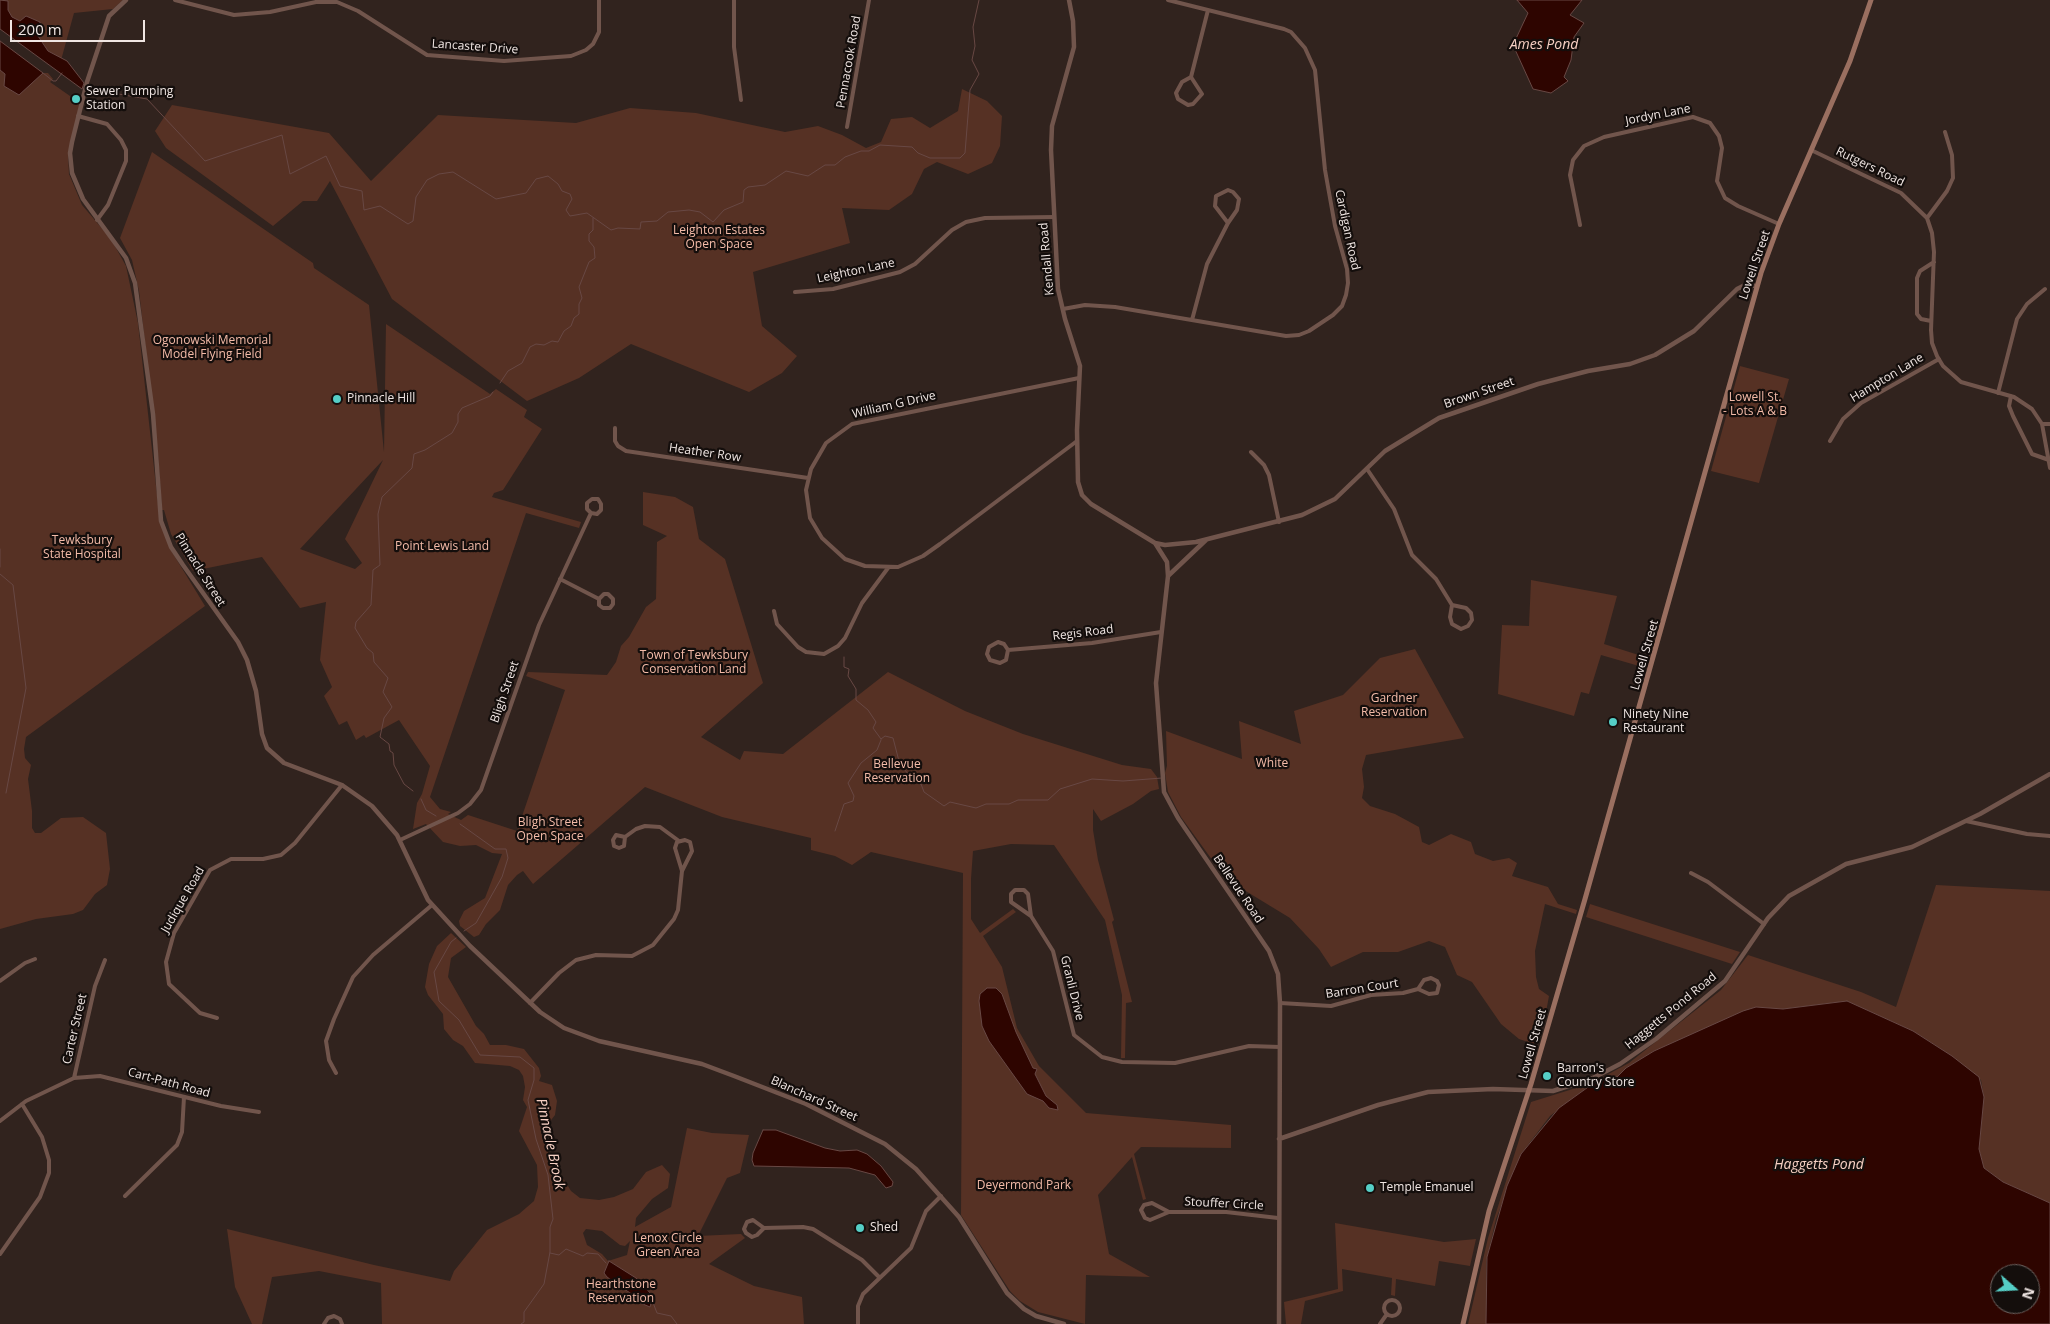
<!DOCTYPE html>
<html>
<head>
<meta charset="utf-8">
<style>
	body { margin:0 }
	#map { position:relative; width:2050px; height:1324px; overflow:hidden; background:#31231e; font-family:"Open Sans",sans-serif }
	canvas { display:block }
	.north { position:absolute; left:1990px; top:1264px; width:50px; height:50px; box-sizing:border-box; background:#140e0c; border:1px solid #6c6462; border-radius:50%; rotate:109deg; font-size:14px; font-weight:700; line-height:20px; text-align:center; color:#f0e6e3 }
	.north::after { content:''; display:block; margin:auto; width:18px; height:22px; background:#55cec6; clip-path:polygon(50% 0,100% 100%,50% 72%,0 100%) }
	.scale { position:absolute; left:10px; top:20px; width:135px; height:22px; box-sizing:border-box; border:2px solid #f0e6e3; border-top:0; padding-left:6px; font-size:15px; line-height:18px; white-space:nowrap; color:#f0e6e3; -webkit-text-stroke:4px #140e0c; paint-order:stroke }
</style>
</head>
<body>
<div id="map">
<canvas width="2050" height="1324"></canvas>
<div class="north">N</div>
<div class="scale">200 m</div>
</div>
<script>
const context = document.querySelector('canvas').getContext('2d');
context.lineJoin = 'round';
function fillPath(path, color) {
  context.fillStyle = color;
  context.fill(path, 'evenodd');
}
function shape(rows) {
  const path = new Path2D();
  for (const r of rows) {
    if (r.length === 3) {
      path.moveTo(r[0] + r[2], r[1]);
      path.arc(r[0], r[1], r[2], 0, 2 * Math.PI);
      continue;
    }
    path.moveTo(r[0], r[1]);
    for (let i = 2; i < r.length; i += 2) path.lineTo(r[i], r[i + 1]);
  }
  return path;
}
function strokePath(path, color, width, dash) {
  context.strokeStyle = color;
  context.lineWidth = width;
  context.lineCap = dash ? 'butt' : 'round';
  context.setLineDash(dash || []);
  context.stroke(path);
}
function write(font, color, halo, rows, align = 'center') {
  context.font = font + ' "Open Sans",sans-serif';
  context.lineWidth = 4.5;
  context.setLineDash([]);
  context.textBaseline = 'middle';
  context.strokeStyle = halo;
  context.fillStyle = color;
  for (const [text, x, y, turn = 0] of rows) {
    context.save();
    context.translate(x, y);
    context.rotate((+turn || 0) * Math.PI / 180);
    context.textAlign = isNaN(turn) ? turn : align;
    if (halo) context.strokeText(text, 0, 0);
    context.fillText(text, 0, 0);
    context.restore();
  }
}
fillPath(shape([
	[0,0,123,0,113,9,74,13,60,64,0,29],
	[0,41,43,73,48,73,53,79,50,82,80,103,68,154,69,174,82,205,111,239,126,266,138,323,160,522,172,552,205,606,26,737,24,749,25,758,31,765,28,779,32,811,32,828,35,833,41,833,61,818,83,817,106,833,110,869,107,885,95,894,83,910,73,914,36,919,0,929],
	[962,89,987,101,1002,116,1000,146,992,163,968,174,937,162,924,169,912,194,889,210,842,208,850,243,753,272,762,326,797,356,782,373,749,392,631,344,579,378,527,401,392,299,330,181,317,201,303,201,273,226,166,148,155,131,172,105,329,133,371,181,438,115,576,123,630,108,696,113,785,132,818,126,842,135,866,148,881,142,891,119,912,117,930,128,958,111],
	[152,152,313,263,314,268,369,305,384,452,386,324,490,394,496,389,527,410,524,417,542,429,503,490,494,493,492,497,581,522,579,528,526,513,430,797,440,809,451,812,448,814,461,820,468,815,517,831,565,690,526,676,528,672,607,675,616,662,621,646,629,637,646,607,656,599,657,542,667,536,643,525,643,492,675,497,693,507,699,539,725,559,763,683,701,737,740,760,744,751,783,754,888,672,965,711,1023,734,1122,765,1151,769,1157,777,1159,789,1151,791,1133,804,1101,821,1093,809,1093,830,1098,860,1114,920,1112,922,1132,1002,1126,1003,1125,1058,1121,1058,1122,995,1105,920,1054,845,1011,844,973,851,971,879,971,919,980,933,1013,909,1016,912,983,936,1002,967,1017,1028,1039,1066,1086,1113,1231,1125,1231,1148,1141,1147,1134,1154,1146,1199,1143,1200,1132,1157,1098,1195,1109,1254,1150,1277,1086,1275,1085,1324,1038,1312,1020,1301,1010,1291,961,1215,963,873,871,852,852,865,835,856,811,850,811,838,722,817,645,787,533,884,523,871,517,875,508,885,500,910,486,924,479,935,474,937,460,926,459,921,464,911,485,898,502,854,492,853,476,845,460,846,443,842,426,824,413,829,417,803,422,794,430,766,399,720,366,738,364,735,356,740,347,721,339,725,324,696,332,687,320,660,326,602,300,608,262,557,193,571,171,534,164,510,162,510,158,454,139,291,132,260,120,238],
	[383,460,345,539,362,563,355,569,300,549],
	[1740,366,1789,379,1759,483,1711,471],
	[1531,580,1617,596,1604,644,1645,657,1650,655,1646,668,1601,655,1589,694,1581,692,1574,716,1498,694,1502,625,1529,626],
	[1415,649,1464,738,1366,755,1362,769,1364,787,1362,798,1370,806,1395,814,1419,827,1422,842,1429,845,1451,834,1471,842,1475,854,1493,861,1509,858,1517,863,1512,876,1548,887,1558,904,1577,910,1576,914,1545,904,1535,951,1536,977,1539,989,1549,996,1544,1023,1534,1044,1519,1039,1501,1024,1472,982,1457,975,1445,947,1429,941,1398,952,1363,952,1331,967,1319,949,1290,918,1226,879,1181,817,1168,792,1165,773,1167,766,1166,731,1242,759,1239,721,1301,744,1294,711,1343,695,1380,658],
	[1936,885,2050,891,2050,1203,2003,1182,1984,1168,1979,1149,1984,1097,1981,1080,1940,1048,1913,1031,1847,1001,1783,1009,1752,1008,1654,1051,1626,1068,1617,1077,1609,1077,1591,1085,1550,1116,1521,1154,1496,1219,1486,1262,1486,1324,1468,1324,1488,1238,1531,1102,1592,1083,1629,1063,1721,990,1748,955,1861,992,1896,1007],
	[1590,904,1740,952,1732,964,1586,917],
	[451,933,466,947,451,958,448,977,476,1026,484,1034,490,1045,506,1045,524,1049,539,1068,541,1076,539,1081,552,1085,557,1101,555,1115,541,1133,549,1155,571,1191,580,1198,599,1200,614,1197,633,1189,646,1172,662,1165,670,1174,668,1188,652,1199,636,1218,635,1227,671,1207,687,1128,712,1133,749,1135,740,1173,727,1178,698,1236,741,1234,745,1238,709,1264,754,1286,802,1297,804,1324,382,1324,381,1283,319,1271,272,1277,262,1324,252,1324,235,1287,227,1229,374,1265,450,1281,454,1271,487,1230,519,1214,534,1201,538,1187,537,1165,519,1131,527,1107,523,1100,525,1087,523,1076,519,1070,510,1066,475,1063,463,1046,453,1040,444,1029,443,1014,428,995,425,987,429,964,437,946],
	[586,1229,602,1231,620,1245,625,1246,630,1241,627,1255,608,1261,602,1254,587,1245,583,1233],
	[1335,1223,1444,1242,1476,1239,1470,1266,1439,1261,1435,1286,1396,1279,1395,1296,1391,1295,1392,1278,1342,1269,1343,1291,1305,1301,1301,1324,1286,1324,1284,1302,1338,1289]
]), '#563124');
const water = shape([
	[0,0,8,1,8,10,12,17,20,21,26,16,40,22,38,36,48,51,67,61,84,83,82,89,0,29,0,0],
	[1517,0,1582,0,1570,15,1584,23,1574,37,1571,60,1564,77,1568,81,1551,93,1533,89,1513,45,1528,13,1517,0],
	[0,41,43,73,19,95,4,86,5,74,0,70,0,41],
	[987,988,996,988,1002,994,1016,1032,1033,1068,1037,1069,1035,1074,1046,1096,1057,1105,1058,1110,1049,1108,1043,1101,1027,1094,989,1041,982,1026,979,1001,980,994,987,988],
	[1847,1001,1913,1031,1952,1056,1979,1077,1984,1097,1979,1149,1984,1168,2003,1182,2050,1203,2050,1324,1486,1324,1487,1257,1507,1186,1521,1154,1559,1108,1591,1085,1609,1077,1617,1077,1626,1068,1654,1051,1743,1011,1756,1007,1783,1009,1847,1001],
	[2000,1274,2030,1274,2030,1304,2000,1304,2000,1274],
	[763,1130,776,1130,825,1148,840,1151,857,1150,867,1154,881,1166,893,1182,892,1186,886,1188,875,1175,849,1168,754,1166,752,1160,753,1153,763,1130],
	[609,1261,636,1278,653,1296,650,1307,638,1302,633,1295,607,1277,604,1273,609,1261]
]);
fillPath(water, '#2e0500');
strokePath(water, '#684844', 1);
strokePath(shape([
	[43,73,53,81,56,81,62,73],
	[90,89,147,99,205,161,282,135,290,174,326,156,340,186,362,191,364,210,380,206,408,224,413,221,416,197,427,180,439,174,453,172,496,199,526,193,536,179,548,176,558,184,562,191,570,194,572,199,566,210,570,216,587,213,611,230,618,228,640,229,641,222,657,221,668,212,689,210,700,212,713,222,724,210,743,202,744,190,748,187,765,185,786,171,808,176,825,165,835,165,845,157,861,151,869,151,880,145,912,147,918,153,930,158,960,158,965,153,970,90,979,74,972,60,975,46,973,27,979,0],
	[500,383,508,371,522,363,530,347,536,344,544,345,552,341,558,342,564,331,571,326,574,318,579,314,579,304,582,298,579,287,589,262,595,258,594,247,589,241,589,234,593,230,593,218],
	[0,549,0,567],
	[0,574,13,585,26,688,6,793],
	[844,657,844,667,849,669,848,676,856,689,856,700,868,710,876,722,873,728,881,739],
	[881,739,885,736,893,738,900,765,917,783,921,784,924,792,944,806,950,802,976,808,986,804,1009,804,1018,800,1048,800,1060,789,1092,779,1123,781,1162,778],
	[413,791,404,784,394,765,393,753,390,751,389,744,380,737,384,718,392,707,383,692,388,678,374,662,373,653,367,648,355,628,356,622,371,605,373,570,380,565,378,514,382,497,412,468,414,454,425,450,452,433,458,422,458,414,462,408,490,396,493,392],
	[421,799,426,810,436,816],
	[460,824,495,849,506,849,508,858,502,877,476,923,464,931],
	[835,831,844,804,853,801,854,796,848,783,861,763,877,750,881,740],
	[456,938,451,942,434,972,439,1001,459,1020,480,1055,520,1057,534,1068,534,1080,528,1100,536,1139,548,1175,553,1219,550,1227,550,1252,544,1284,524,1312,524,1322,521,1324],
	[550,1253,559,1255,566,1249,583,1256,587,1253,598,1254,606,1263],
	[652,1300,657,1313,671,1316,677,1324]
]), '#684844', 1);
strokePath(shape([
	[175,0,234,15,270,12,316,2,337,2,358,11,427,55,504,61,571,56,586,50,593,44,599,32,599,0],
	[734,0,734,47,741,100],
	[1191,77,1182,82,1176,93,1178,99,1188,105,1193,104,1202,94,1191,77,1208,10],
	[78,116,107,124,121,140,126,150,126,161,108,205,97,220],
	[847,127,869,0],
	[1811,150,1901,193,1927,218,1932,233,1934,252,1931,330,1932,343,1937,356,1943,366,1961,382,2014,397,2032,409,2042,424,2050,468],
	[1927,218,1947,191,1953,178,1952,155,1945,132],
	[1580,225,1570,175,1573,160,1584,146,1604,137,1693,117,1710,123,1719,136,1722,148,1717,181,1725,198,1738,206,1779,224],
	[795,292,833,289,900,272,915,264,952,230,966,222,985,218,1054,217],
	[1063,309,1085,305,1115,307,1286,336,1299,335,1309,331,1333,315,1342,306,1346,295,1348,283,1347,269,1335,226,1325,170,1315,70,1305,48,1291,32,1284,29,1168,0],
	[1192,320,1207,264,1228,223,1215,206,1216,196,1228,190,1233,192,1239,199,1237,210,1228,223],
	[1931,321,1921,319,1917,314,1917,278,1920,271,1934,262],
	[1998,393,2017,319,2027,304,2045,289],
	[2011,396,2009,406,2013,416,2032,454,2049,460],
	[2042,424,2050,424],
	[615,428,615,441,618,446,626,451,808,478],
	[1077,441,940,544,923,556,898,567,865,566,845,559,822,538,810,518,806,490,811,469,826,443,852,424,1079,378],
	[1830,441,1843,419,1861,403,1939,359],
	[1251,452,1264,465,1269,475,1279,522],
	[1367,469,1394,509,1412,555,1436,579,1452,605,1466,608,1471,613,1472,620,1468,626,1461,629,1452,624,1450,617,1452,605],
	[560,579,599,599,599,605,603,608,610,608,613,604,613,599,608,594,604,594,599,599],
	[774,611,777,624,798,647,806,652,824,654,838,646,845,638,862,603,888,568],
	[1008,650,1006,660,1000,663,990,660,987,654,989,647,998,642,1004,644,1008,650,1092,643,1161,632],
	[1966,821,2027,834,2050,836],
	[625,837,624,846,619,848,614,846,613,840,616,835,625,837,636,829,645,826,660,827,679,841],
	[400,840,458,813,470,804,481,790,539,625,591,513,597,514,601,510,601,504,598,499,592,499,587,503,587,509,591,513],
	[1691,873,1708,882,1764,924],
	[1031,916,1011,902,1011,894,1015,890,1024,890,1028,894,1031,916,1053,951,1074,1035,1102,1057,1122,1062,1175,1063,1249,1046,1280,1047],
	[0,981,25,963,35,959],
	[530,1003,559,973,576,960,596,955,632,956,653,945,674,919,678,910,682,871,692,851,690,842,685,840,677,842,675,848,682,871],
	[1280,1003,1331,1006,1371,995,1403,993,1418,989,1429,994,1437,993,1439,985,1437,981,1431,978,1424,980,1418,989],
	[217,1018,200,1013,169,984,166,962,174,933,210,870,231,859,263,859,281,855,295,843,342,785],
	[336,1073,329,1060,326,1041,334,1019,353,977,373,955,432,905],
	[74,1078,100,1076,221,1106,259,1112],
	[0,1121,26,1101,74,1078,95,986,105,960],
	[125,1196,177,1145,182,1132,184,1097],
	[1169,1212,1150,1220,1145,1218,1141,1210,1144,1205,1152,1203,1169,1212,1226,1212,1278,1218],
	[764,1228,757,1235,752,1237,746,1233,744,1229,747,1222,753,1220,764,1228,803,1227,813,1229,862,1260,879,1277],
	[0,1254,40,1197,49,1173,49,1160,42,1137,22,1104],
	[1392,1308,8],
	[324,1324,328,1318,334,1316,340,1319,342,1324],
	[858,1324,858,1306,863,1294,911,1248,926,1211,941,1196],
	[1380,1324,1387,1314]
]), '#71554c', 4);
strokePath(shape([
	[126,0,109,16,87,82,72,142,70,153,72,173,83,199,126,258,135,283,153,414,161,521,171,547,183,565,238,642,247,660,256,691,262,734,267,748,284,763,342,785,372,806,397,835,428,900,470,946,540,1012,564,1028,599,1041,702,1064,734,1076,806,1104,885,1144,916,1169,959,1217,1007,1293,1024,1309,1036,1316,1064,1324],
	[1069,0,1073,21,1074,47,1052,126,1051,150,1058,289,1065,319,1080,366,1077,430,1078,482,1082,495,1091,504,1155,543,1167,562,1168,576,1156,683,1164,792,1178,818,1269,951,1278,974,1280,1003,1279,1324],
	[1155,543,1165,545,1196,542,1302,515,1335,499,1385,451,1439,418,1538,384,1588,371,1630,364,1655,355,1694,331,1737,289,1745,285,1757,286],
	[1168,576,1206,540],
	[1279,1139,1378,1105,1428,1092,1493,1089,1553,1091,1593,1078,1620,1064,1656,1039,1725,981,1768,918,1789,896,1846,864,1912,847,1980,814,2050,774]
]), '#71554c', 4.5);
strokePath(shape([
	[1463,1324,1489,1211,1531,1084,1585,899,1761,273,1779,224,1850,61,1871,0]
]), '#9a6f60', 5);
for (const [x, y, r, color] of [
	[76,99,5,"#55cec6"],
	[337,399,5,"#55cec6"],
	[1613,722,5,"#55cec6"],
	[1547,1076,5,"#55cec6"],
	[1370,1188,5,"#55cec6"],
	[860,1228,5,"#55cec6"]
]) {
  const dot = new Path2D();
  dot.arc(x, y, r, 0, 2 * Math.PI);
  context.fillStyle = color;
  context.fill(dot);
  strokePath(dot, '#140e0c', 2);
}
write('12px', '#f0e6e3', '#140e0c', [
	["Lancaster Drive",475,47,4],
	["Pennacook Road",849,62,-80],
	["Jordyn Lane",1658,115,-11],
	["Rutgers Road",1870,167,26],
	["Cardigan Road",1347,230,78],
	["Kendall Road",1047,259,-95],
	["Lowell Street",1755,265,-71],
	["Leighton Lane",856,271,-12],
	["Hampton Lane",1887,378,-31],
	["Brown Street",1479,393,-19],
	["William G Drive",894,405,-13],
	["Heather Row",705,453,8],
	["Pinnacle Street",200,570,58],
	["Regis Road",1083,633,-7],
	["Lowell Street",1645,655,-74],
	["Bligh Street",505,692,-71],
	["Bellevue Road",1238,889,56],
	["Judique Road",183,900,-60],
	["Granli Drive",1072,988,76],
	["Barron Court",1362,989,-9],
	["Haggetts Pond Road",1671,1011,-39],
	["Carter Street",75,1029,-77],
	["Lowell Street",1533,1044,-74],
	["Cart-Path Road",169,1083,15],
	["Blanchard Street",814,1099,24],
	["Stouffer Circle",1224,1204,3]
]);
write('12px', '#f0e6e3', '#140e0c', [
	["Sewer Pumping",86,92],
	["Station",86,106],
	["Pinnacle Hill",347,399],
	["Ninety Nine",1623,715],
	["Restaurant",1623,729],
	["Barron's",1557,1069],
	["Country Store",1557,1083],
	["Temple Emanuel",1380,1188],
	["Shed",870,1228]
], 'left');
write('12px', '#f4bba8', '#140e0c', [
	["Leighton Estates",719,231],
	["Open Space",719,245],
	["Ogonowski Memorial",212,341],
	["Model Flying Field",212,355],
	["Lowell St.",1755,398],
	["- Lots A & B",1755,412],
	["Tewksbury",82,541],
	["State Hospital",82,555],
	["Point Lewis Land",442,547],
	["Town of Tewksbury",694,656],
	["Conservation Land",694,670],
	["Gardner",1394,699],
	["Reservation",1394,713],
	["White",1272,764],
	["Bellevue",897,765],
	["Reservation",897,779],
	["Bligh Street",550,823],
	["Open Space",550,837],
	["Deyermond Park",1024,1186],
	["Lenox Circle",668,1239],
	["Green Area",668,1253],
	["Hearthstone",621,1285],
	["Reservation",621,1299]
]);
write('italic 14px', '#f7d0c3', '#140e0c', [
	["Ames Pond",1544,45],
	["Pinnacle Brook",550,1144,78],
	["Haggetts Pond",1819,1165]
]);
</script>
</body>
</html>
